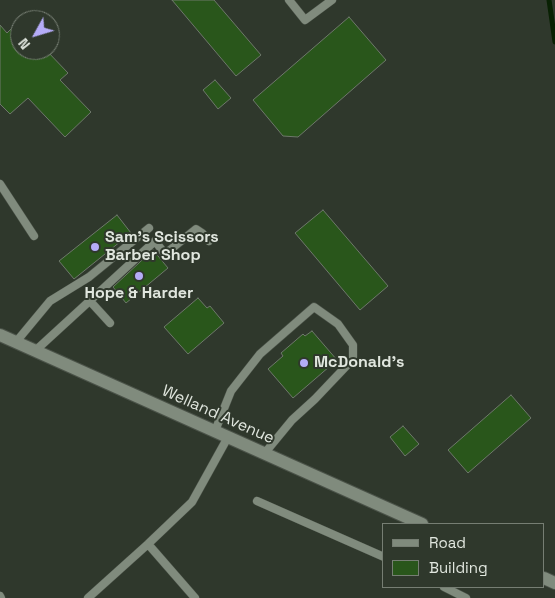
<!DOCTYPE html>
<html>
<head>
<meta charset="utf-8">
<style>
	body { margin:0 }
	#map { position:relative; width:555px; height:598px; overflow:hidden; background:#2f382c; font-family:"Space Grotesk",sans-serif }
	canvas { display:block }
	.legend { position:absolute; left:382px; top:523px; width:162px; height:65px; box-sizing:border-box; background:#2f382c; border:1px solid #767e73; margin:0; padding:6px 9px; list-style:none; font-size:15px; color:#e0e6de }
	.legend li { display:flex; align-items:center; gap:10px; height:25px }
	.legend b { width:25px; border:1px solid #767e73 }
	.north { position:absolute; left:10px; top:10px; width:50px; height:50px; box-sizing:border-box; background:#2f382c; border:1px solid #767e73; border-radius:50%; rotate:231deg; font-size:14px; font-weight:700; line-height:20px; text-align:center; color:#e0e6de }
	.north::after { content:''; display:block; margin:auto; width:18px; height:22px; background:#b5acf8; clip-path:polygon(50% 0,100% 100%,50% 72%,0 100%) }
</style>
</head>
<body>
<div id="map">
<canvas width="555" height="598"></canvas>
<ul class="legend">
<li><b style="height:6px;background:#808b7d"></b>Road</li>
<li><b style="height:14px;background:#29561b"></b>Building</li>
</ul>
<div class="north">N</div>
</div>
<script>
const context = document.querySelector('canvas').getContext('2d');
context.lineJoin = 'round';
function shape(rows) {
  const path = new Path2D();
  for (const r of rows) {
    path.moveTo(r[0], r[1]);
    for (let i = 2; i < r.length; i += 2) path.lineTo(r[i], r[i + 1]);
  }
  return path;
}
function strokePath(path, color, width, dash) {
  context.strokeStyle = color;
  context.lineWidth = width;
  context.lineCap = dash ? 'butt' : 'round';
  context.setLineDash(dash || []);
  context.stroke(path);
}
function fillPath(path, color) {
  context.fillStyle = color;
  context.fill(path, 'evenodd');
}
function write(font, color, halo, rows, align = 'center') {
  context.font = font + ' "Space Grotesk",sans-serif';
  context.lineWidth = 4;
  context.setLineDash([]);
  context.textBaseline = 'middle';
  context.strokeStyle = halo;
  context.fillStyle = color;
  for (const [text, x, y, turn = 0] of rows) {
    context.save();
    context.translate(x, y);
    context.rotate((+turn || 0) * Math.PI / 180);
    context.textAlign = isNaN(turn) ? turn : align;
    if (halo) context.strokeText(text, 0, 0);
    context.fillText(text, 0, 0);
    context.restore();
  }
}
strokePath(shape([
	[549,0,555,42]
]), '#092103', 5);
const building = shape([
	[172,0,214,0,261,55,236,76,172,0],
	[349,17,386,60,298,137,283,136,253,100,349,17],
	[20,20,20,50,46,50,68,73,60,80,91,112,65,137,28,98,10,114,0,104,0,25,7,33,20,20],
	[215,80,231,98,218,109,203,90,215,80],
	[323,210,388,286,360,310,295,233,323,210],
	[117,215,131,233,74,279,59,261,117,215],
	[153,250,168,268,126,303,113,287,153,250],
	[198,298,207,308,210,306,224,323,188,354,164,327,198,298],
	[312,331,337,360,293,398,268,369,283,356,281,353,303,334,305,336,312,331],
	[511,395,531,418,468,473,448,450,511,395],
	[403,426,419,444,405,456,390,437,403,426]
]);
fillPath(building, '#29561b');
strokePath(building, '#6e786b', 1);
const lane = shape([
	[289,0,305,20,332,0],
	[0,184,34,236],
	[89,300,110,323],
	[16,342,50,301,89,277,149,228],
	[35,351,155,241,165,254,196,229,202,233,209,241],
	[215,431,231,391,260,354,314,307,338,324,353,345,353,359,315,399,292,420,264,454],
	[257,501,384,557],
	[148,544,195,598],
	[444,587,466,598],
	[0,596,1,598],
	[88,598,148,544,192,502,228,437]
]);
const secondary = shape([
	[0,335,422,524],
	[544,578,555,583]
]);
strokePath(lane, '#4b5349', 9);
strokePath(secondary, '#4b5349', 14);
strokePath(lane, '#808b7d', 8);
strokePath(secondary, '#808b7d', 12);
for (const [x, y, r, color] of [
	[95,247,5,"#b5acf8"],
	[139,276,5,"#b5acf8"],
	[304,363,5,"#b5acf8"]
]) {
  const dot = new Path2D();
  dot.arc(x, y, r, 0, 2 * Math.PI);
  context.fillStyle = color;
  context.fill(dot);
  strokePath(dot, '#2f382c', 2);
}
write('bold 16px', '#e0e6de', '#2f382c', [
	["Sam’s Scissors",105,238],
	["Barber Shop",105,256],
	["Hope & Harder",139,294,"center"],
	["McDonald's",314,363]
], 'left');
write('16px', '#e0e6de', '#2f382c', [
	["Welland Avenue",218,415,24]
]);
</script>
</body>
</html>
